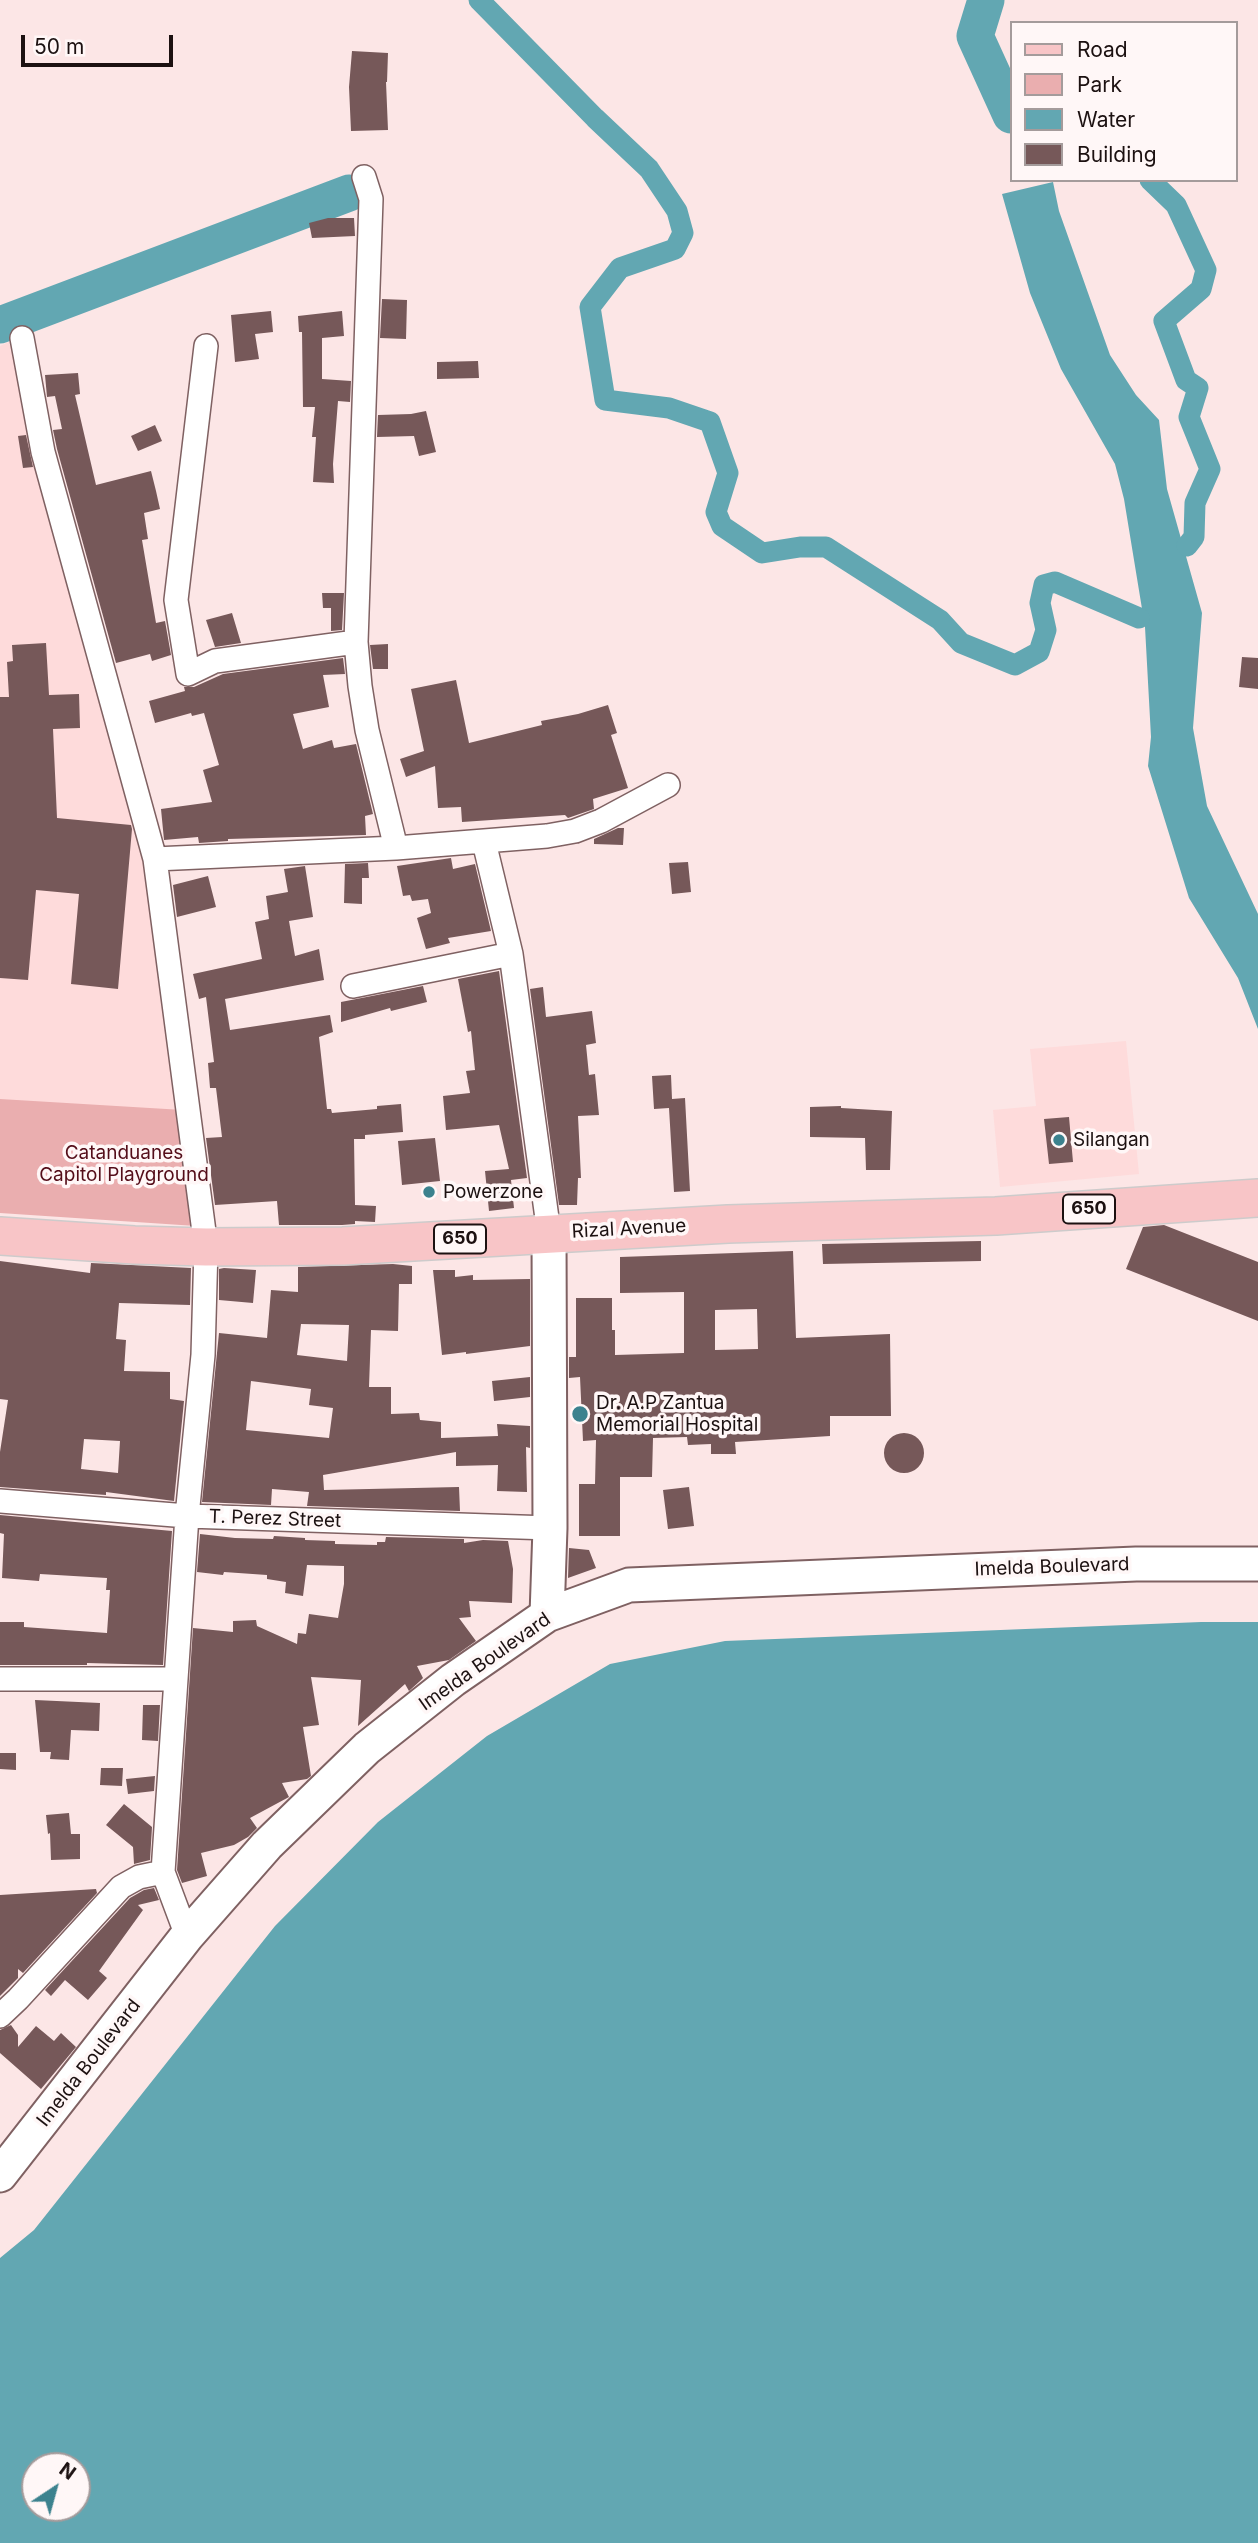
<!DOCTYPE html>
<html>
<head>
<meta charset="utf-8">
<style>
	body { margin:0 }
	#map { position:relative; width:1258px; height:2543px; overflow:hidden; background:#fce6e6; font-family:Inter,sans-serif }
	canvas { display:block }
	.legend { position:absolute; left:1010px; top:21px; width:228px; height:161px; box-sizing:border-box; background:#fff7f7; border:2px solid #a49b9b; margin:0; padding:9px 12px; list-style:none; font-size:21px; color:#1c1111 }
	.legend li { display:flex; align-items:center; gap:14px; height:35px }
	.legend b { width:35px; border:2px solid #a49b9b }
	.north { position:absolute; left:21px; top:2452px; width:70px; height:70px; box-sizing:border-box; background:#fff7f7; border:2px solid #a49b9b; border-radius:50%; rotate:36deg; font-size:19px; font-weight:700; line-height:28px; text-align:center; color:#1c1111 }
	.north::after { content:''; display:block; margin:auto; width:24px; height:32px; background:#3c828e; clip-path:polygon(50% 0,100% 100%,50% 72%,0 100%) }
	.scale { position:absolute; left:21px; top:35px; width:152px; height:32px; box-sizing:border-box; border:4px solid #1c1111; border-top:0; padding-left:9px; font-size:21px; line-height:24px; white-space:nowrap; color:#1c1111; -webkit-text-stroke:5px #fff7f7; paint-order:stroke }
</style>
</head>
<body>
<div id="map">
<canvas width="1258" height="2543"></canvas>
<ul class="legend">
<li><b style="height:9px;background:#f8c5c7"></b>Road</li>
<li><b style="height:19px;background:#eaaeaf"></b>Park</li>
<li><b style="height:19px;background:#62a7b2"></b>Water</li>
<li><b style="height:19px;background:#765859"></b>Building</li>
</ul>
<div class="north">N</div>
<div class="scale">50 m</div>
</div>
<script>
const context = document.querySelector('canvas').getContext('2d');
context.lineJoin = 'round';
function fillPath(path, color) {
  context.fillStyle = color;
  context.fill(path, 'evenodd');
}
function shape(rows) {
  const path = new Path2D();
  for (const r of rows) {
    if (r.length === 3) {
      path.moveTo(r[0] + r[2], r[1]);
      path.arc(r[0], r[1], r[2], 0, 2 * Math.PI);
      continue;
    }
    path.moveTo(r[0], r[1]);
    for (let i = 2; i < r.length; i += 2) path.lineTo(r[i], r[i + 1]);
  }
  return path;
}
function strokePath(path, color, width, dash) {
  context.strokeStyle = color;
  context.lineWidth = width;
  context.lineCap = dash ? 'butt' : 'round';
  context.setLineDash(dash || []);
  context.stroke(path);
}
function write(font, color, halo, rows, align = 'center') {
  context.font = font + ' Inter,sans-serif';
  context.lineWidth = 7;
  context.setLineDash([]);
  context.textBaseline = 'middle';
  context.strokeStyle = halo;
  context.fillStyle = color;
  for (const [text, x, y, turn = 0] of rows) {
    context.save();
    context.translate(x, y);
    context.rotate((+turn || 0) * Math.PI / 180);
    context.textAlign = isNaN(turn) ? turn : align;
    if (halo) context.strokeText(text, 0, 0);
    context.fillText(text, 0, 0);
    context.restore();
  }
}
fillPath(shape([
	[16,339,146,857,183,1110,0,1213,0,346],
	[1126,1041,1139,1174,1000,1187,993,1110,1036,1106,1030,1049]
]), '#fedbdb');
fillPath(shape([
	[0,1099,183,1110,196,1226,0,1213]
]), '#eaaeaf');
fillPath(shape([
	[1053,182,1059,211,1110,355,1136,395,1159,420,1167,489,1202,613,1193,728,1207,806,1258,914,1258,1029,1238,978,1189,898,1148,766,1151,737,1145,627,1124,499,1115,464,1061,369,1030,293,1002,194],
	[1201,1622,1258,1622,1258,2543,0,2543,0,2258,34,2230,275,1926,378,1822,487,1736,610,1664,725,1641],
	[35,2466,77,2466,77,2508,35,2508]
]), '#62a7b2');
strokePath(shape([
	[479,0,595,118,649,169,677,211,683,233,675,249,620,268,590,307,605,400,669,408,710,422,728,473,716,512,722,526,762,553,800,547,826,547,940,620,961,643,1015,665,1039,652,1046,630,1040,603,1044,585,1055,582,1139,618],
	[1150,180,1176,205,1206,270,1201,289,1164,321,1186,380,1198,388,1189,417,1210,469,1195,503,1194,537,1187,546]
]), '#62a7b2', 21);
strokePath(shape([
	[986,0,975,36,1011,115],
	[0,325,349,193]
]), '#62a7b2', 37);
fillPath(shape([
	[352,51,388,53,387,82,386,82,388,130,351,131,349,87],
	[328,218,354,218,355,236,312,238,309,223],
	[382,299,407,300,406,339,380,338],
	[271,311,273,332,255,334,259,359,235,362,231,315],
	[342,311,344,336,322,338,322,379,351,381,350,402,338,401,333,464,334,483,313,482,316,437,312,437,315,407,303,407,302,332,299,332,298,316],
	[478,361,479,378,437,379,437,362],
	[78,373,80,394,75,395,96,485,151,471,156,491,160,509,144,513,148,539,142,540,156,623,165,621,171,655,152,661,150,654,116,663,57,449,53,430,62,429,55,396,47,397,45,375],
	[426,411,436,452,419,456,414,436,377,437,378,415,411,414],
	[155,425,162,441,138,451,131,436],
	[26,435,33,467,23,468,18,436],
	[322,593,344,593,342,630,331,631,331,608,323,608],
	[232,613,241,643,215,647,206,620],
	[46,643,49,695,79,694,80,728,53,729,57,818,131,825,132,829,118,989,71,984,79,894,36,890,28,980,0,978,0,697,9,697,7,662,13,661,12,645],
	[388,644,388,669,373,669,370,645],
	[1242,657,1258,658,1258,689,1239,687],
	[343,658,345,674,323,675,329,707,293,714,303,749,332,740,334,748,356,744,373,814,365,816,366,835,228,839,228,841,199,843,198,837,164,840,161,809,212,802,203,770,219,765,204,713,192,716,191,713,155,723,149,701,185,691,184,687,194,687,223,674],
	[456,680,469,743,542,725,541,721,578,714,608,705,617,733,611,735,628,788,593,799,594,809,568,818,565,815,462,822,461,807,438,808,435,766,406,777,400,759,424,751,411,689],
	[618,828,624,828,623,845,594,844,594,839],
	[451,858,453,869,475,864,491,931,448,938,450,943,426,949,417,918,431,913,428,899,412,901,410,895,403,896,397,866],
	[688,862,691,892,672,894,669,863],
	[368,863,369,878,362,878,362,904,344,903,345,864],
	[305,866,313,917,289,921,295,956,319,949,324,980,225,999,230,1030,330,1015,333,1032,319,1037,327,1109,331,1109,332,1113,377,1109,377,1106,401,1104,403,1132,365,1135,365,1139,354,1139,355,1205,376,1206,375,1222,355,1221,355,1224,342,1225,279,1225,277,1201,215,1205,206,1138,222,1137,216,1088,210,1088,208,1063,214,1062,206,997,199,999,193,974,262,959,255,922,269,919,266,896,288,892,284,869],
	[208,876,216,907,177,917,173,885],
	[499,971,527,1178,511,1180,514,1208,489,1211,485,1171,509,1169,499,1125,446,1130,443,1096,470,1093,466,1071,475,1070,471,1031,468,1032,458,979],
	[423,986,427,1002,391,1011,390,1008,341,1022,341,1002],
	[543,987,546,1017,592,1011,596,1043,586,1045,589,1075,595,1074,599,1115,578,1116,581,1178,578,1178,577,1205,559,1205,530,989],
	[671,1075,672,1099,685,1098,690,1191,674,1192,669,1108,654,1109,652,1076],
	[841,1106,841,1108,892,1111,890,1170,866,1170,865,1138,810,1137,810,1107],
	[1069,1117,1073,1162,1049,1164,1044,1119],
	[435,1138,440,1181,402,1185,398,1141],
	[1164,1225,1258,1262,1258,1321,1126,1269,1143,1227],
	[981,1241,981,1261,823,1264,822,1244],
	[793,1251,796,1338,890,1334,891,1416,830,1416,830,1436,735,1442,736,1454,711,1454,711,1444,688,1445,687,1437,653,1438,652,1477,620,1477,620,1536,579,1536,579,1484,595,1484,596,1440,583,1441,580,1377,569,1378,569,1357,576,1357,576,1298,612,1298,612,1330,615,1330,615,1355,684,1353,684,1292,620,1293,620,1257],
	[757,1309,758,1349,715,1350,715,1310],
	[0,1261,90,1273,91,1263,191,1268,190,1305,119,1303,116,1339,126,1340,124,1371,170,1372,170,1399,184,1401,174,1501,106,1492,106,1495,0,1487,0,1452,8,1400,0,1399],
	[84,1439,120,1441,118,1473,81,1469],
	[393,1264,412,1266,412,1284,399,1284,398,1331,371,1330,369,1387,391,1387,391,1414,419,1413,420,1420,441,1422,441,1438,498,1436,497,1424,530,1426,530,1448,526,1447,527,1492,497,1491,498,1465,456,1466,456,1452,323,1475,324,1490,459,1487,460,1511,307,1506,309,1492,272,1489,271,1505,202,1502,219,1333,267,1338,271,1290,298,1292,298,1267],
	[301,1324,349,1325,347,1361,297,1355],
	[251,1381,311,1389,309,1405,333,1408,329,1438,246,1430],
	[224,1268,256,1270,253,1303,219,1300,219,1269],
	[433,1270,455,1270,455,1277,473,1275,473,1280,530,1279,530,1346,466,1354,466,1352,442,1355],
	[530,1377,530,1397,494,1401,492,1381],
	[904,1453,20],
	[689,1487,694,1526,668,1529,663,1490],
	[0,1515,172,1531,163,1665,87,1663,87,1665,0,1665,0,1622,24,1622,24,1627,107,1633,110,1590,106,1590,107,1578,40,1574,39,1581,2,1578,4,1534,0,1533],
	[200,1534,235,1538,273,1539,274,1536,305,1538,305,1540,335,1541,335,1544,377,1545,377,1542,385,1542,386,1537,464,1539,464,1543,483,1540,508,1541,513,1569,512,1603,469,1601,471,1617,459,1618,476,1641,449,1660,417,1666,423,1678,420,1681,409,1691,405,1684,358,1726,361,1680,311,1677,319,1725,303,1727,311,1776,307,1779,282,1783,289,1797,250,1818,257,1828,248,1837,234,1845,201,1853,207,1876,182,1883,177,1870,193,1628,233,1632,233,1621,256,1620,257,1626,297,1644,298,1633,306,1634,309,1614,338,1618,344,1584,344,1566,307,1565,303,1596,285,1593,286,1582,267,1579,267,1575,224,1572,223,1575,197,1572],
	[569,1548,589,1550,596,1568,568,1578],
	[35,1700,100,1703,99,1731,71,1730,69,1760,50,1759,51,1752,40,1752],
	[143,1705,160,1705,158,1741,142,1740],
	[0,1753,16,1753,16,1770,0,1769],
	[101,1768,123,1768,122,1786,100,1785],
	[155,1776,154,1791,128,1794,126,1779],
	[124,1804,152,1827,150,1860,134,1864,133,1847,106,1825],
	[69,1813,71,1834,80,1834,80,1859,51,1860,50,1833,48,1834,46,1815],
	[154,1888,159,1900,138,1905,143,1910,99,1971,107,1978,88,2000,65,1980,51,1996,45,1990,130,1898,144,1890],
	[96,1889,97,1893,23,1973,18,1969,18,1978,0,1996,0,1895],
	[11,2025,18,2035,18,2047,36,2026,54,2041,61,2033,76,2047,41,2089,0,2053,0,2030]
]), '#765859');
const street = shape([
	[364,177,371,199,356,642,360,686,367,730,396,848],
	[22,338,43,452,155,859,206,1247,203,1355,187,1516,163,1872,187,1936],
	[206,346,176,600,188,674,215,661,356,642],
	[484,842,511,954,549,1233],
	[155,859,396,848,547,836,575,831,601,821,668,785],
	[353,986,511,954],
	[0,1501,187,1516,550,1528],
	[0,1679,175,1679],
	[0,2016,18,1999,121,1887,139,1877,163,1872]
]);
const secondary = shape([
	[547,1615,550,1528,549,1233],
	[0,2175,187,1936,267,1845,367,1748,453,1680,547,1615,629,1585,1136,1564,1258,1564]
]);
const primary = shape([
	[0,1236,134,1245,206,1247,343,1246,728,1224,996,1216,1258,1198]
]);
strokePath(street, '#7f6162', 26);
strokePath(secondary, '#7f6162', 37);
strokePath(primary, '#cdcbcb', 40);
strokePath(street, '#fff', 23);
strokePath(secondary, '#fff', 33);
strokePath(primary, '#f8c5c7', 37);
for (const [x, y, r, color] of [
	[1059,1140,7,"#3c828e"],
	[429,1192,7,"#3c828e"],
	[580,1414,9,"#3c828e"]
]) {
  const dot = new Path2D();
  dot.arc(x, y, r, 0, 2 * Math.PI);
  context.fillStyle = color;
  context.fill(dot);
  strokePath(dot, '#fff7f7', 2.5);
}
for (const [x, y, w] of [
	[1089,1209,52],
	[460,1239,52]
]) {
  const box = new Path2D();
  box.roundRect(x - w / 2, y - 14.5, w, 29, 5);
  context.fillStyle = '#fff7f7';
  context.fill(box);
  strokePath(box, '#1c1111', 2);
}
write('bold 18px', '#1c1111', null, [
	["650",1089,1209],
	["650",460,1239]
]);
write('19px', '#1c1111', '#fff7f7', [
	["Silangan",1073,1140],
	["Powerzone",443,1192],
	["Dr. A.P Zantua",596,1403],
	["Memorial Hospital",596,1425]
], 'left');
write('19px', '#540d19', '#fff7f7', [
	["Catanduanes",124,1153],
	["Capitol Playground",124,1175]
]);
write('19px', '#1c1111', '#fff7f7', [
	["Rizal Avenue",629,1229,-3],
	["T. Perez Street",275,1519,2],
	["Imelda Boulevard",1052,1567,-2],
	["Imelda Boulevard",485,1662,-35],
	["Imelda Boulevard",89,2063,-52]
]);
</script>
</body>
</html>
